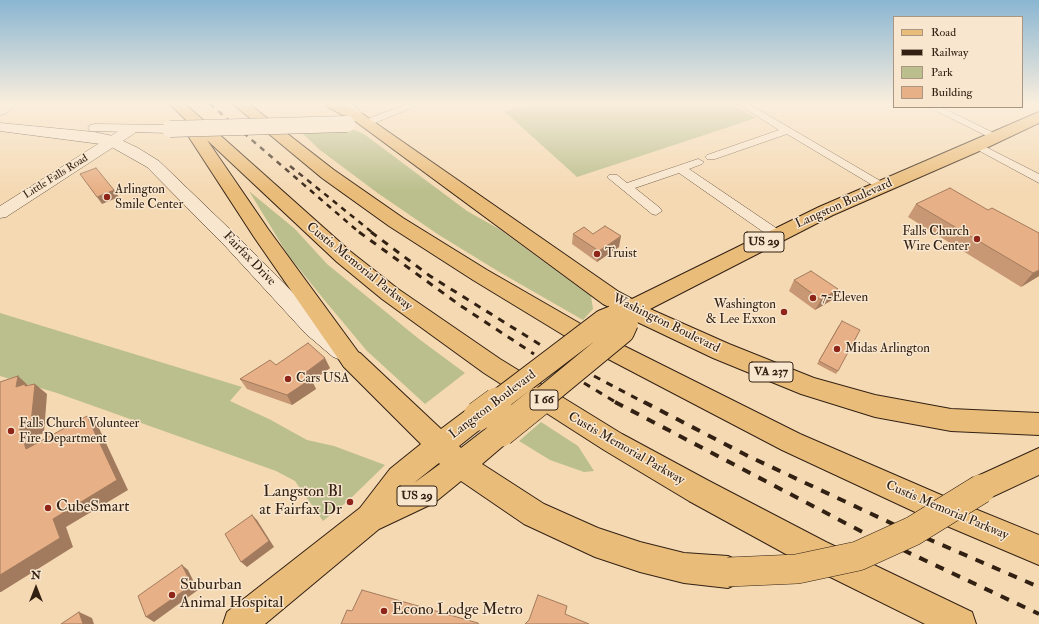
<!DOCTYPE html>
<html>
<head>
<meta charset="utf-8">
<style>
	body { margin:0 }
	#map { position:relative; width:1039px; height:624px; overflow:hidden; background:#f5d9b3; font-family:"IM FELL Double Pica",serif }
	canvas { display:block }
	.legend { position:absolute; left:893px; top:16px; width:130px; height:92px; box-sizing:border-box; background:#f8e6ce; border:1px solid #a99783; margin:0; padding:5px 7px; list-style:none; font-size:12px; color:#322113 }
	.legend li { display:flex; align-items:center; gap:8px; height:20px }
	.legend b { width:20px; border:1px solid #a99783 }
	.north { position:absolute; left:16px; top:568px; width:40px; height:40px; -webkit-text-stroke:3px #f8e6ce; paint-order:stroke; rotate:0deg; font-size:11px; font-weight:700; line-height:16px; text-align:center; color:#322113 }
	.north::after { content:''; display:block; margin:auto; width:14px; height:18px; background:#322113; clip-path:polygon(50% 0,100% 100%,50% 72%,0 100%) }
</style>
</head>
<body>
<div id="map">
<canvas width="1039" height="624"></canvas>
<ul class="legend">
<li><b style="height:5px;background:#eabc7a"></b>Road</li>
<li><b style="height:5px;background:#322113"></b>Railway</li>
<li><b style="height:11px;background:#bbbf8d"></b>Park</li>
<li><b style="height:11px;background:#e8b086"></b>Building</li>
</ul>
<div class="north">N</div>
</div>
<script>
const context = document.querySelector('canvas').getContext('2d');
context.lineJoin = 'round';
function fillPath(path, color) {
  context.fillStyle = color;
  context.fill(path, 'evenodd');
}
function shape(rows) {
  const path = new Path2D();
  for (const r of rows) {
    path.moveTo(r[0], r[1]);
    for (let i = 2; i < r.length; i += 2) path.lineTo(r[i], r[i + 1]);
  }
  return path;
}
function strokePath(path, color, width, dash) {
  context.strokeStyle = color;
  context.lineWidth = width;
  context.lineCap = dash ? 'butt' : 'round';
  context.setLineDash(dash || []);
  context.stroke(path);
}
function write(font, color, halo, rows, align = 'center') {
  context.font = font + ' "IM FELL Double Pica",serif';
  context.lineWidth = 3;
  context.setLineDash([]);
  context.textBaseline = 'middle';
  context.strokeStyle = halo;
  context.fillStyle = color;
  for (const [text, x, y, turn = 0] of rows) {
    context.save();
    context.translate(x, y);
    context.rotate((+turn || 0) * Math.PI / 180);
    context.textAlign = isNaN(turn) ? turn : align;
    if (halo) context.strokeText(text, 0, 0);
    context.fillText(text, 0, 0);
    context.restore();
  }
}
fillPath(shape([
	[534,104,732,104,756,118,577,177,504,111],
	[343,129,355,130,364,134,467,211,499,229,591,296,593,309,583,320,501,273,439,235,379,194,320,150,300,131],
	[249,191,295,229,327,264,419,339,465,373,425,404,367,351,326,302,288,255],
	[0,313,242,387,230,401,269,419,307,440,334,446,385,465,349,500,323,521,295,481,276,471,57,393,0,376],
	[541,422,578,446,594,471,584,472,550,460,519,441]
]), '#bbbf8d');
const minor = shape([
	[407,104,420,104,370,125,366,126,361,123,362,121,407,104],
	[738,104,749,104,889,186,887,189,879,189,787,134,715,159,707,159,705,157,707,155,779,130,738,104],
	[928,107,941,107,1002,137,997,140,993,139,928,107],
	[978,143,1039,174,1039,183,974,148,972,146,974,144,978,143],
	[698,159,704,162,702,164,689,169,782,232,784,235,782,238,772,238,679,173,635,188,660,208,662,211,656,215,652,214,607,177,609,175,617,175,627,183,698,159]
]);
const tertiary = shape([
	[130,126,135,127,137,130,135,133,6,217,0,218,0,206,125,127,130,126]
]);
const secondary = shape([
	[0,104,16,104,5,114,0,115,0,104],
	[338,104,353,104,366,118,364,121,359,122,354,121,338,104],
	[0,123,94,132,113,136,138,148,159,161,240,239,322,322,349,345,352,351,349,357,341,360,333,357,306,334,226,247,147,167,108,145,0,131,0,123],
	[95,124,170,125,175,126,177,129,175,132,170,133,90,131,88,128,90,125,95,124]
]);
const primary = shape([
	[1039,112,1039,123,984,149,833,215,650,309,729,344,814,378,875,395,951,409,1039,413,1039,435,951,431,875,417,801,394,713,358,631,319,621,322,613,320,610,314,613,309,603,304,351,118,354,115,364,115,619,292,632,299,819,207,1039,112],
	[352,351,360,353,441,429,469,408,478,405,487,408,491,416,487,424,459,446,461,448,492,424,501,420,510,424,514,432,510,440,482,464,544,504,598,528,640,542,684,553,728,556,739,561,744,572,739,583,728,588,684,583,640,572,595,557,524,524,461,481,434,503,379,529,265,624,223,624,227,612,360,508,390,469,421,444,344,367,340,360,344,353,352,351],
	[439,463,440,464,414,483,420,478,439,463],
	[1039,448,1039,475,981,502,971,499,967,489,971,479,1039,448]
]);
const motorway = shape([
	[170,104,185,104,351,252,398,289,500,359,622,434,709,481,826,542,972,612,976,624,925,624,804,564,689,501,604,450,484,373,382,299,337,262,207,140,268,229,364,360,360,367,352,369,344,367,254,237,185,131,187,128,192,126,170,104],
	[233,104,249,104,334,170,403,218,487,270,586,327,800,434,948,498,1039,535,1039,565,928,518,782,450,570,339,473,280,389,226,322,178,233,104],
	[326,104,343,104,364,115,367,118,364,121,354,121,328,107,326,104]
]);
strokePath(minor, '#634f3b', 1);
strokePath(tertiary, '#634f3b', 1);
strokePath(secondary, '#322113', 1);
strokePath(primary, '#322113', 2);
strokePath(motorway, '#322113', 2);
fillPath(minor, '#f8e6ce');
fillPath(tertiary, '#f8e6ce');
fillPath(secondary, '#f8e6ce');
fillPath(primary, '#eabc7a');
fillPath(motorway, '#eabc7a');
strokePath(shape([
	[210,104,360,233],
	[290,166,373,233]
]), '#322113', 2.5, [5.5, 5.5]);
strokePath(shape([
	[359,232,461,306,534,354],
	[371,232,430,276,544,347],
	[594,376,645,403],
	[584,383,617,403]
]), '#322113', 3, [7, 7]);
strokePath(shape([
	[615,402,870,536],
	[644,402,748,456,895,525],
	[926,538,1039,587],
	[903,550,1039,614]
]), '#322113', 4, [9, 9]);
const secondaryBridge = shape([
	[170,129,347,124]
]);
const primaryBridgeFar1 = shape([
	[495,403,603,321,613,317],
	[537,403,623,332,627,323]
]);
const primaryBridge = shape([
	[478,416,497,402],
	[501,432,538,402],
	[728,572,797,569,858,556,913,531,981,489]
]);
strokePath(secondaryBridge, '#322113', 17, []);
strokePath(primaryBridgeFar1, '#322113', 24, []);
strokePath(primaryBridge, '#322113', 30, []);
strokePath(secondaryBridge, '#f8e6ce', 16);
strokePath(primaryBridgeFar1, '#eabc7a', 22);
strokePath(primaryBridge, '#eabc7a', 29);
fillPath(shape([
	[916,204,1039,276,1021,287,908,217],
	[573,234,619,247,597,262,572,244],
	[794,280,838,289,832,300,815,310,789,291],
	[839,325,838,371,836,374,817,364],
	[276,365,330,368,312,381,316,389,292,405,247,389,240,379]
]), '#c89773');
fillPath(shape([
	[114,190,119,197,102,204,97,197],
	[621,236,619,247,597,262,599,251],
	[1039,270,1039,276,1021,287,1033,273],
	[838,289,832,300,815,310,821,300],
	[325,358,330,368,312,381,316,389,292,405,287,395,305,373],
	[18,376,30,387,35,384,47,394,44,433,32,437,39,459,26,449,19,427,16,387],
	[87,416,98,426,128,490,66,527,73,547,1,592,0,592,0,575,53,519],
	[252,515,257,520,274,547,247,567,241,562],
	[182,565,188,570,198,590,154,622,146,617],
	[79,612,92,618,94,624,83,624]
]), '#a27b5e');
const building = shape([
	[96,168,114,190,97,197,80,174,96,168],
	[950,188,988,210,992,208,1039,233,1039,270,1033,273,916,204,950,188],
	[605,226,621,236,599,251,573,234,584,227,593,234,605,226],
	[811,271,838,289,821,300,794,280,811,271],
	[842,321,860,330,838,371,819,361,842,321],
	[308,343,325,358,305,373,311,379,287,395,240,379,270,360,276,365,308,343],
	[18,376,16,387,25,384,25,386,35,384,31,423,19,427,26,449,87,416,117,480,53,519,60,538,0,575,0,382,18,376],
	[252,515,269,541,241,562,225,534,252,515],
	[182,565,192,585,146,617,138,596,182,565],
	[362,590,478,623,479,624,341,624,347,610,352,611,362,590],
	[538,595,567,606,565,614,589,624,525,624,529,620,538,595],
	[79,612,83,624,61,624,79,612]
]);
fillPath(building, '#e8b086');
strokePath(building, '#a27b5e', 1);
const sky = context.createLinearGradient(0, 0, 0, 191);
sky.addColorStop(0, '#8ab6d2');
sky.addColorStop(0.54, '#faeedd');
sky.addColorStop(1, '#faeedd00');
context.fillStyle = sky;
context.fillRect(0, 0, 1039, 191);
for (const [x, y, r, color] of [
	[107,197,4,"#8f2418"],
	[977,239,4,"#8f2418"],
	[597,254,4,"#8f2418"],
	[813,298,4,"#8f2418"],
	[784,312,4,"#8f2418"],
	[837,349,4,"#8f2418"],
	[288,379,4,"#8f2418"],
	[11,431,4,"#8f2418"],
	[350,502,4,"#8f2418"],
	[48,508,4,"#8f2418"],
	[172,595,4,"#8f2418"],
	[384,611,4,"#8f2418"]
]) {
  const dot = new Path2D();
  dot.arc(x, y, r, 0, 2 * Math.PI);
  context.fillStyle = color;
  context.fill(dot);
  strokePath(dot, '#f8e6ce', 1.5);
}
write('11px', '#322113', '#f8e6ce', [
	["Little Falls Road",56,177,-32]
]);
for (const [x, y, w] of [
	[764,242,40],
	[771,372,44],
	[544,400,28],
	[417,496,40]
]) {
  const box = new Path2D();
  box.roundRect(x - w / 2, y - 10, w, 20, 3);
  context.fillStyle = '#f8e6ce';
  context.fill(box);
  strokePath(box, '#322113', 1);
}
write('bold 12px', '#322113', null, [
	["US 29",764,242],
	["VA 237",771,372],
	["I 66",544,400],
	["US 29",417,496]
]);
write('13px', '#322113', '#f8e6ce', [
	["Arlington",115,190],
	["Smile Center",115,205],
	["Falls Church",969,232,"right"],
	["Wire Center",969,247,"right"],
	["Truist",605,254],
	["7-Eleven",821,298],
	["Washington",776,305,"right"],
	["& Lee Exxon",776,320,"right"],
	["Midas Arlington",845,349],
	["Cars USA",296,379],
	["Falls Church Volunteer",19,424],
	["Fire Department",19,439]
], 'left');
write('13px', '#322113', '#f8e6ce', [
	["Langston Boulevard",844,204,-24],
	["Fairfax Drive",249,259,46],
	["Custis Memorial Parkway",359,267,39],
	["Washington Boulevard",666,324,26],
	["Langston Boulevard",493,405,-37],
	["Custis Memorial Parkway",626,449,30],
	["Custis Memorial Parkway",947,511,23]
]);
write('16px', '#322113', '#f8e6ce', [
	["Langston Bl",342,493,"right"],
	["at Fairfax Dr",342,511,"right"],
	["CubeSmart",56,508],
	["Suburban",180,586],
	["Animal Hospital",180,604],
	["Econo Lodge Metro",392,611]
], 'left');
</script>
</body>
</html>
